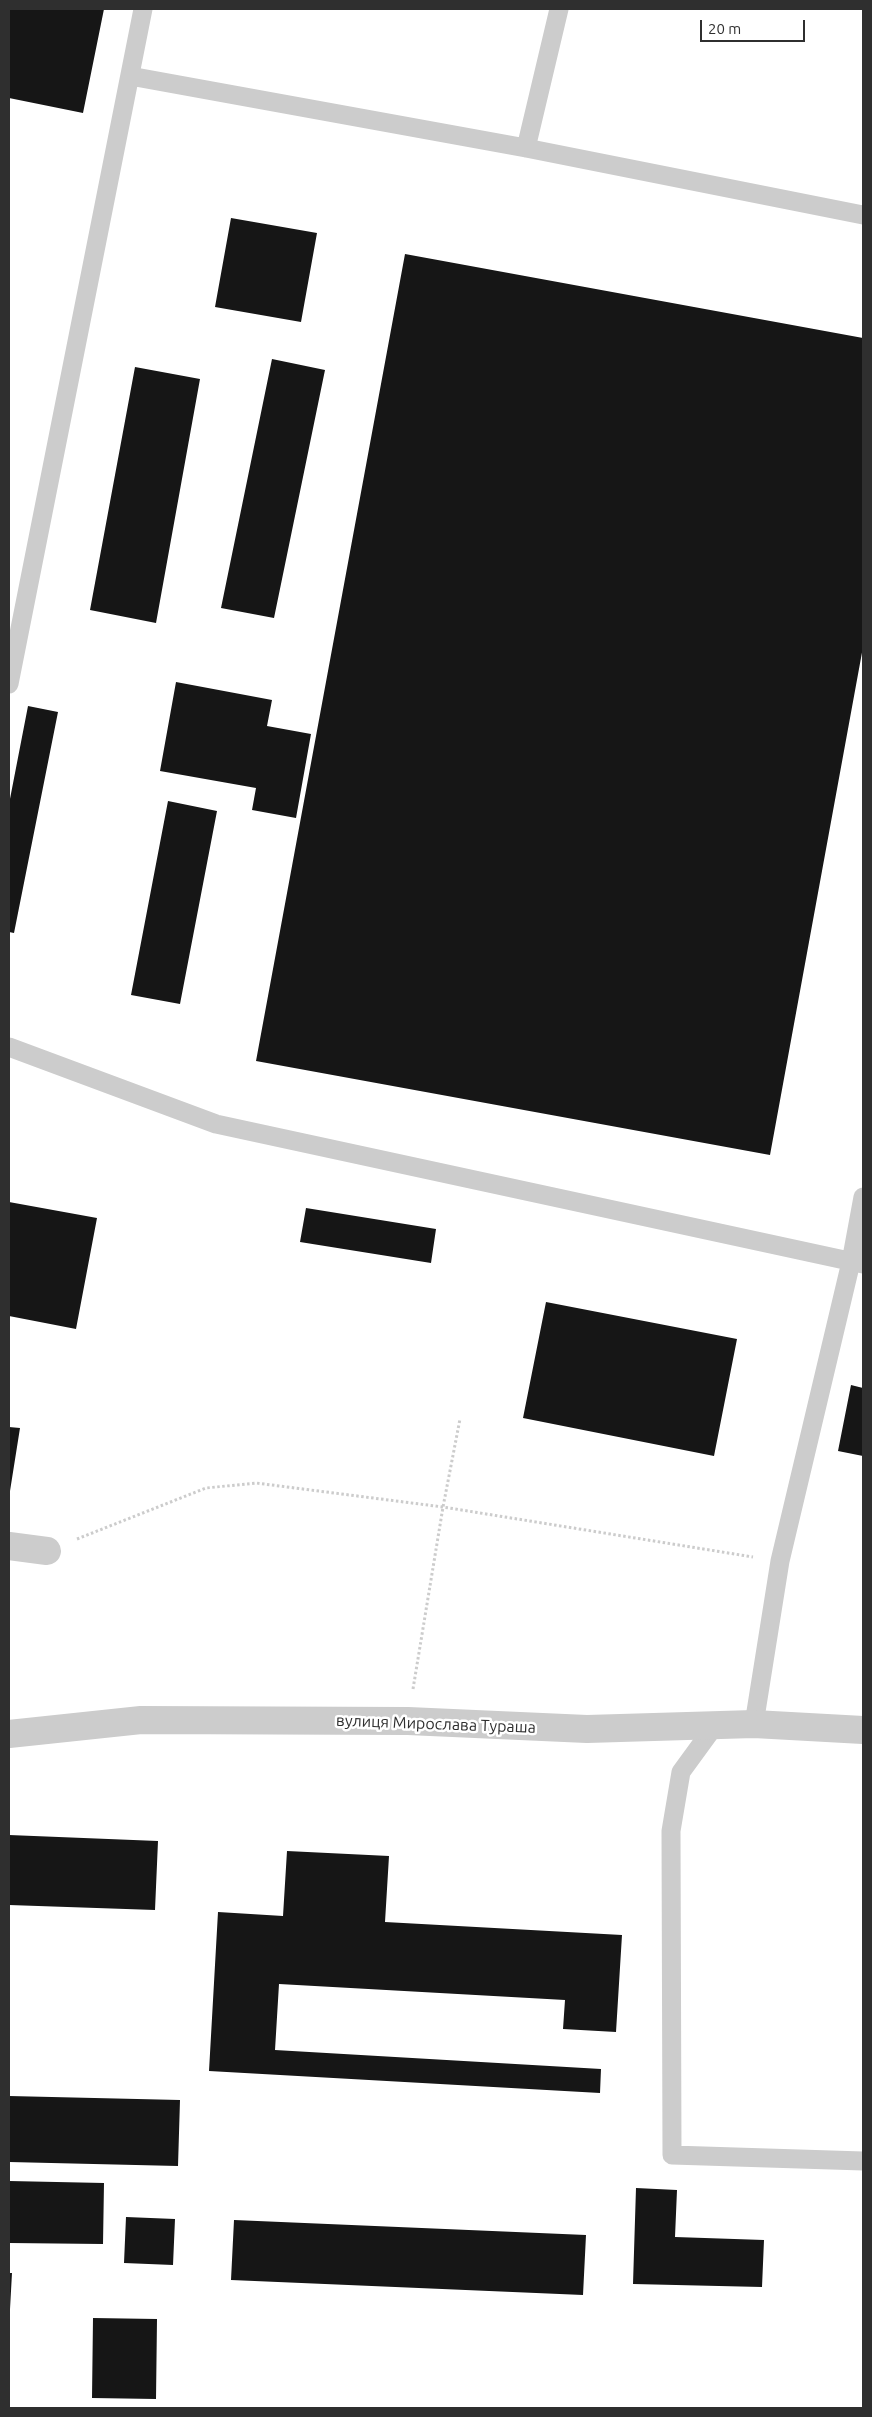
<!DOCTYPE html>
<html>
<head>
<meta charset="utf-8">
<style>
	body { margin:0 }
	#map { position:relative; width:872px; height:2417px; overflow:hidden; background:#fff; font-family:Ubuntu,sans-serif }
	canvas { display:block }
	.frame { position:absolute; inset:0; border:10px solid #2f2f2f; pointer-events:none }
	.scale { position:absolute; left:700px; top:20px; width:105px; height:22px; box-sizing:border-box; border:2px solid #2f2f2f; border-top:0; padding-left:6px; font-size:15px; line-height:18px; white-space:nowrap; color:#2f2f2f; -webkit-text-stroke:4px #fff; paint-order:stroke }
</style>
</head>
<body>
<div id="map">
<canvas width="872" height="2417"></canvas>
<div class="frame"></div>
<div class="scale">20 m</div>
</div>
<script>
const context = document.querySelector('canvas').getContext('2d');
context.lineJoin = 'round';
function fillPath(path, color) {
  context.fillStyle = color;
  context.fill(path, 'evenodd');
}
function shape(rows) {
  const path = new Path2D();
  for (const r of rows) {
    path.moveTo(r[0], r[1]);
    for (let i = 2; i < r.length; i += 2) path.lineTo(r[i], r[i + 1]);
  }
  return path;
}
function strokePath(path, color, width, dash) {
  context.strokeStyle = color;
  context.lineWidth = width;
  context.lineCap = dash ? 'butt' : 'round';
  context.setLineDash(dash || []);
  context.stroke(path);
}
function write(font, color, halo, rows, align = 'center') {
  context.font = font + ' Ubuntu,sans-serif';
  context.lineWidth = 5;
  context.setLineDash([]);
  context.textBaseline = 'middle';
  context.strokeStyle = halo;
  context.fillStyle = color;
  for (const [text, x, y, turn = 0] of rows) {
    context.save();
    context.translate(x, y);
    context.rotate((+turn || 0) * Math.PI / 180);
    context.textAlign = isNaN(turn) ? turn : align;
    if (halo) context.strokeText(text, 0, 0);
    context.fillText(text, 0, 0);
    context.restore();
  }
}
fillPath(shape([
	[9,9,104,9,83,113,9,98],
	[231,218,317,233,301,322,215,307],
	[405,254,863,338,863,647,770,1155,256,1061],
	[272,359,325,370,274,618,221,608],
	[135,367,200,379,156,623,90,610],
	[176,682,272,700,267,726,311,734,296,818,252,810,256,788,160,771],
	[28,706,58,712,14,933,9,932,9,804],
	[168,801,217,811,180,1004,131,995],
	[9,1202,97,1218,76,1329,9,1316],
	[306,1208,436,1229,431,1263,300,1242],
	[546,1302,737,1339,714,1456,523,1418],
	[851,1385,863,1388,863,1456,838,1451],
	[9,1427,20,1428,10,1491,9,1491],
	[9,1835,158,1841,155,1910,9,1905],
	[287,1851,389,1856,385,1922,622,1935,616,2032,563,2029,565,2000,279,1984,275,2050,601,2069,600,2093,209,2071,218,1912,283,1916],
	[9,2096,180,2100,178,2166,9,2162],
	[9,2181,104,2183,103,2244,9,2243],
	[636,2188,677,2190,675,2237,764,2240,762,2287,633,2284],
	[126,2217,175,2219,173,2265,124,2263],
	[234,2220,586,2235,583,2295,231,2280],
	[9,2273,12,2273,10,2309,9,2309],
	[93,2318,157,2319,156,2399,92,2398]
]), '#161616');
strokePath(shape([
	[77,1539,206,1488,256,1483,443,1507,753,1557],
	[413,1689,443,1507,460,1419]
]), '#ccc', 3, [2.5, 2.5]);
strokePath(shape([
	[130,76,526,148,863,215],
	[526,148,559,9],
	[9,684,143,9],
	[9,1047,216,1124,863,1264],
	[716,1724,681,1772,671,1831,672,2155,863,2161],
	[754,1724,780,1561,851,1262,863,1197]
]), '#ccc', 19);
strokePath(shape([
	[9,1546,47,1551],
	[9,1734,141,1720,408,1721,587,1729,754,1724,863,1730]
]), '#ccc', 28);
write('16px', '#2f2f2f', '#fff', [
	["вулиця Мирослава Тураша",436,1724,2]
]);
</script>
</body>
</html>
